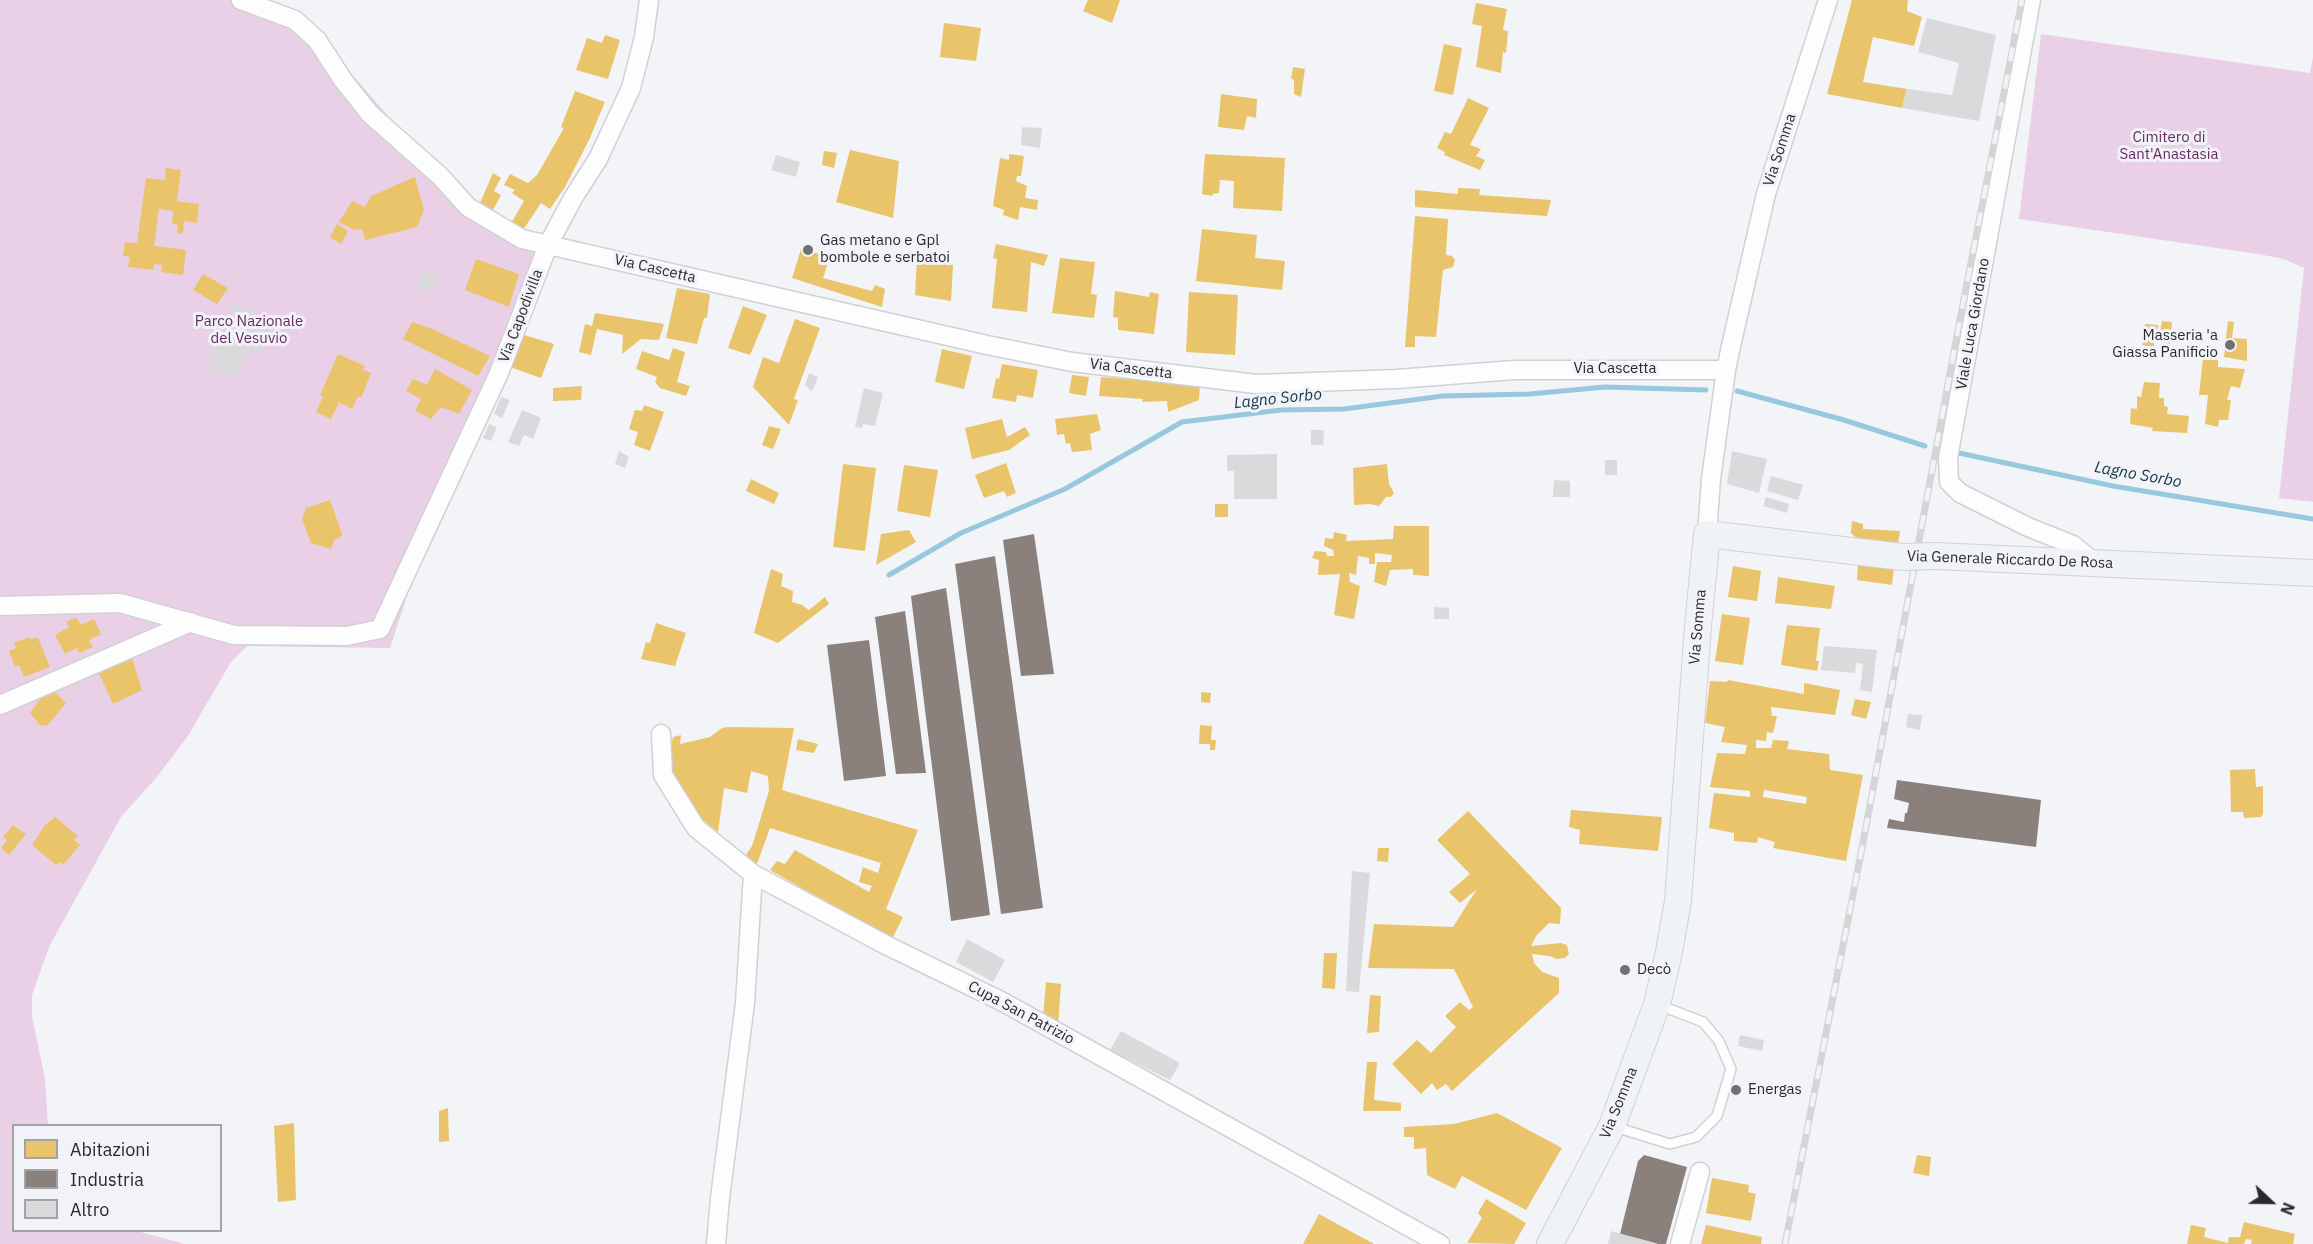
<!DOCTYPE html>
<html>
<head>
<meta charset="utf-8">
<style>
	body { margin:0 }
	#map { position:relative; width:2313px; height:1244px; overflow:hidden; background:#f3f4f8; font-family:"IBM Plex Sans",sans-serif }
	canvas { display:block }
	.legend { position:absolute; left:12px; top:1124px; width:210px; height:108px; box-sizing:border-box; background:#f2f3f9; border:2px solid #a2a3a7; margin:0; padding:8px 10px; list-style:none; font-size:18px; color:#2a2a2c }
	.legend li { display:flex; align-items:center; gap:12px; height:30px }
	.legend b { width:30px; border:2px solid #a2a3a7 }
	.north { position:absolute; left:2241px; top:1172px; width:60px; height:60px; -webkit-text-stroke:4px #f2f3f9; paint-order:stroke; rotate:112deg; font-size:16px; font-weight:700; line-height:24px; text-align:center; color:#2a2a2c }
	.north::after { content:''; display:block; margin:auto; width:21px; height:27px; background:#2a2a2c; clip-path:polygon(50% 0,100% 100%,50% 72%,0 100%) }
</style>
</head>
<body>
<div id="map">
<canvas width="2313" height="1244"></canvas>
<ul class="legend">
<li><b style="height:16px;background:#e9c46a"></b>Abitazioni</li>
<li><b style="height:16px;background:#8a817c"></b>Industria</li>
<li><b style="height:16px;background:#dadadc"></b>Altro</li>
</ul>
<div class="north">N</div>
</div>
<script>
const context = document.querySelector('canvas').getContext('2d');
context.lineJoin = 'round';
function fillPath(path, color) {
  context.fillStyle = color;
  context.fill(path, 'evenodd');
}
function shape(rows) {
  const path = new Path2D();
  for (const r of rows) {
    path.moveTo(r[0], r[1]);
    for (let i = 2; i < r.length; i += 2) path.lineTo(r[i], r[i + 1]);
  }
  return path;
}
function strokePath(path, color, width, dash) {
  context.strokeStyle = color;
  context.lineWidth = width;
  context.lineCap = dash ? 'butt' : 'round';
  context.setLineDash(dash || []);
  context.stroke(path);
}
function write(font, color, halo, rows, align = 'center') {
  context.font = font + ' "IBM Plex Sans",sans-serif';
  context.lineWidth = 6;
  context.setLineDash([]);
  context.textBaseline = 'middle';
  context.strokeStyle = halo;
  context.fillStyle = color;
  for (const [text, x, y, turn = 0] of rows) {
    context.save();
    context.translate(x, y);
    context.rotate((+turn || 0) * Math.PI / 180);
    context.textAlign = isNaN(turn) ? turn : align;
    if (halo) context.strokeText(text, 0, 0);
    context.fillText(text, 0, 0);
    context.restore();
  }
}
fillPath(shape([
	[0,0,244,0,319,41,356,79,394,123,469,195,553,255,422,550,390,648,247,646,231,662,188,736,156,778,121,817,50,945,32,995,32,1017,45,1078,48,1125,14,1126,14,1230,137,1231,185,1244,0,1244],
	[2041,34,2310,73,2313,57,2313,502,2279,498,2304,268,2284,259,2258,254,2019,219]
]), '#ead0e6');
fillPath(shape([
	[1088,0,1120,0,1112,23,1083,11],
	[1852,0,1908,0,1907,11,1922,17,1914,46,1873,37,1863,82,1907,89,1902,108,1827,94],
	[1476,3,1507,9,1503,30,1508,31,1506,53,1503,52,1501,73,1476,67,1482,26,1472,24],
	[944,23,981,28,976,61,940,57],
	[605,35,620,40,608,79,576,70,587,38,602,43],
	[1444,44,1462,48,1453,95,1434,91],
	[1293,67,1305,69,1301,97,1294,94,1294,80,1291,78],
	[575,91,605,102,589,140,565,187,550,209,541,203,523,230,510,225,524,201,512,193,515,190,504,185,510,174,528,183,537,175,564,128,561,127],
	[1221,94,1257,99,1256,118,1247,116,1244,130,1218,127],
	[1468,98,1489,108,1470,145,1481,149,1476,156,1485,160,1480,170,1444,155,1445,152,1437,148,1445,132,1451,134],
	[850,150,899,161,893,218,836,202],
	[824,151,837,153,834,168,822,165],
	[1009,154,1024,156,1021,176,1017,176,1016,181,1027,186,1025,198,1038,200,1037,210,1020,207,1018,220,1003,215,1004,210,993,206,1000,158,1009,160],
	[1205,154,1285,158,1282,211,1233,208,1234,181,1220,180,1219,193,1213,194,1212,196,1202,194],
	[166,168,181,170,177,201,199,204,197,223,184,221,183,234,177,233,178,225,172,224,173,211,159,209,154,246,186,250,183,275,161,272,162,265,154,264,153,270,128,267,130,257,123,256,125,242,137,243,146,178,165,180],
	[493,173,501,178,494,191,501,195,492,212,480,203],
	[415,177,424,210,417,227,365,240,362,229,354,230,339,222,352,201,365,207,371,196],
	[1458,188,1480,189,1479,195,1551,200,1547,216,1415,207,1415,190,1458,194],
	[1415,216,1448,219,1446,255,1452,256,1455,260,1453,267,1443,270,1436,337,1415,336,1415,347,1405,347],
	[337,224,348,231,341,244,330,237],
	[1202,229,1257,235,1255,258,1285,261,1282,290,1196,281],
	[996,244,1048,255,1044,266,1031,262,1027,312,992,308,997,259,993,258],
	[801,249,830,257,823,278,872,291,875,285,885,289,882,307,792,278],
	[1060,258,1095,262,1091,294,1097,295,1094,318,1052,313],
	[476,259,519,274,509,307,465,290],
	[917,260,953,265,951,301,915,295],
	[203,274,228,288,217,304,193,290],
	[677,288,710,294,707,318,704,318,697,344,666,338],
	[1115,291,1149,297,1150,292,1159,294,1154,334,1118,330,1118,318,1113,317],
	[1189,292,1238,295,1235,355,1186,352],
	[743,306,767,315,750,355,728,348],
	[595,313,664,324,659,340,641,339,622,354,623,335,597,329,591,355,579,352,585,324,592,326],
	[795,319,820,328,794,399,798,400,789,425,753,387,763,357,779,363],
	[2162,321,2172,322,2170,346,2162,346,2162,343,2154,341,2154,347,2142,345,2145,324,2158,325,2157,333,2160,332],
	[2228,321,2234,322,2232,338,2247,339,2247,361,2224,357],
	[412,322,432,329,490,356,478,376,403,339],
	[521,334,554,344,541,378,510,367],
	[673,348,685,352,677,382,690,386,686,396,660,388,655,382,657,377,636,369,642,351,669,360],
	[942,349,972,356,964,389,935,382],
	[338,354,365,366,363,370,371,373,361,398,358,396,352,409,339,402,331,419,316,412,323,397,320,395],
	[2203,358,2218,360,2218,367,2245,369,2240,388,2231,386,2227,400,2231,400,2228,420,2219,420,2218,427,2205,424,2208,395,2199,395],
	[1002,364,1038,370,1033,398,1017,395,1016,402,992,398,996,378,999,379],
	[435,369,472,390,459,414,441,407,431,419,415,411,421,399,406,391,413,379,427,385],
	[1072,375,1089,377,1086,396,1069,393],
	[1101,377,1200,385,1199,400,1168,412,1167,401,1142,402,1143,399,1099,396],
	[2144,382,2160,383,2159,398,2164,398,2164,406,2168,407,2167,414,2189,416,2187,433,2152,431,2153,428,2130,424,2131,408,2137,409,2137,396,2141,397],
	[582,386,581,400,553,401,553,388],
	[644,405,664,412,650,451,634,445,638,432,629,429,635,410,642,411],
	[1097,414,1101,430,1090,434,1092,450,1072,452,1070,443,1066,444,1064,434,1057,435,1055,419],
	[1002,419,1007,437,1025,427,1030,435,1009,450,972,459,965,428],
	[769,426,781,429,773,449,762,445],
	[1006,463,1016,493,1007,497,1004,491,984,498,975,475],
	[843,464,876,468,865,551,833,547],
	[1387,464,1389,484,1394,493,1391,497,1386,497,1379,506,1370,504,1354,505,1353,468],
	[904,465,938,470,930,517,897,511],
	[751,479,779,493,774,504,746,491],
	[330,500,342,534,340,538,335,539,331,549,311,543,302,519,306,508],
	[1215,504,1228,504,1228,517,1215,517],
	[1852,521,1863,524,1863,529,1900,531,1898,544,1860,541,1851,533],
	[1394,526,1429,526,1429,576,1413,575,1413,569,1390,570,1386,586,1374,582,1377,562,1391,562,1392,555,1375,553,1375,564,1369,564,1369,558,1358,556,1356,575,1349,573,1350,582,1360,586,1354,619,1334,615,1340,574,1318,575,1319,560,1312,558,1315,551,1326,552,1327,556,1334,556,1333,550,1324,546,1325,538,1333,539,1334,532,1347,535,1346,541,1393,539],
	[909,530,916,542,876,565,881,534],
	[1858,565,1894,568,1892,585,1857,580],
	[1733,566,1761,571,1757,601,1728,597],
	[771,569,783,574,781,586,793,591,792,602,802,605,809,610,825,597,829,604,778,643,754,633],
	[1778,577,1835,586,1831,609,1775,603],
	[1722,614,1750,618,1743,665,1715,661],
	[76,617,81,625,94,619,101,634,89,640,93,647,79,653,77,648,65,654,55,635,69,627,66,622],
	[656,623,686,633,675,666,641,659,646,642,650,643],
	[1787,625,1820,628,1816,661,1819,661,1817,671,1781,665],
	[29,637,30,639,38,638,50,667,24,677,19,665,15,667,9,651,16,648,14,643],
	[132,658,142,690,113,704,97,669],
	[1728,680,1804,694,1804,683,1840,690,1835,715,1771,707,1772,716,1777,716,1773,733,1767,732,1766,741,1756,740,1756,748,1771,748,1773,740,1789,741,1787,749,1829,754,1830,770,1863,775,1846,861,1773,848,1775,842,1758,837,1757,843,1734,841,1734,833,1709,828,1714,793,1750,797,1750,791,1710,787,1717,753,1745,754,1747,745,1721,742,1725,727,1705,723,1710,681,1727,682],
	[1764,790,1807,797,1806,804,1763,797],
	[53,690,66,703,47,726,40,725,30,713,44,693],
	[1201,692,1211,693,1210,703,1201,702],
	[1855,699,1871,702,1866,719,1851,715],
	[1200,725,1212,726,1211,740,1216,740,1215,750,1210,750,1210,744,1199,744],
	[728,727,794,728,782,790,918,830,886,909,903,917,892,939,770,870,777,861,785,864,795,850,869,892,872,886,859,882,863,867,878,873,881,863,770,828,757,864,746,855,752,846,769,791,768,776,751,771,747,793,724,788,718,832,703,820,687,800,671,776,667,761,673,737,681,735,680,744,710,737,722,728],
	[798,739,818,744,814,753,796,750],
	[2255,769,2256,787,2263,786,2263,814,2261,817,2244,818,2243,812,2231,812,2230,770],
	[1571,810,1662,817,1658,851,1579,844,1580,830,1569,827],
	[1468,811,1561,908,1560,924,1549,923,1536,936,1531,946,1561,943,1567,945,1569,954,1565,958,1556,959,1550,956,1532,954,1534,963,1542,972,1559,978,1559,993,1452,1091,1446,1084,1437,1090,1432,1083,1421,1094,1392,1064,1417,1040,1431,1053,1456,1027,1445,1016,1460,1002,1469,1010,1473,1007,1454,969,1368,968,1374,924,1453,927,1477,889,1460,903,1449,892,1470,874,1437,840],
	[55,817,78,836,74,840,80,845,63,865,59,862,56,865,32,845,45,825],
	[13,825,26,834,9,855,1,848,7,840,3,837],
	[1378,848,1389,848,1388,862,1377,861],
	[1324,953,1337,953,1335,989,1322,988],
	[1046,982,1061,984,1058,1027,1043,1018],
	[1370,995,1381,996,1379,1032,1367,1033],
	[1367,1062,1377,1062,1374,1100,1401,1103,1401,1111,1363,1111],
	[448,1108,449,1141,439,1142,439,1111],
	[1497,1113,1562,1148,1526,1210,1462,1176,1455,1189,1427,1175,1426,1148,1414,1149,1414,1137,1404,1137,1404,1127,1454,1124],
	[294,1123,296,1200,278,1202,274,1126],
	[1917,1155,1931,1157,1929,1176,1913,1173],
	[1712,1178,1749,1185,1748,1192,1756,1194,1751,1221,1706,1213],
	[1486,1199,1526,1223,1514,1244,1467,1243,1482,1218,1478,1213],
	[1319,1214,1374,1244,1303,1244],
	[2244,1222,2295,1234,2293,1244,2251,1244,2252,1240,2246,1239,2244,1244,2187,1244,2191,1225,2206,1228,2204,1237,2228,1243,2229,1237,2240,1237],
	[1706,1225,1762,1237,1761,1244,1701,1244]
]), '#e9c46a');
fillPath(shape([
	[1034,534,1054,674,1021,676,1003,540],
	[995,556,1043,908,1001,914,955,564],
	[946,588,990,915,951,921,911,596],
	[905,611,926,773,896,774,875,617],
	[869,640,886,776,844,781,827,645],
	[1897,780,2041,800,2036,847,1887,828,1889,819,1904,822,1905,813,1907,813,1909,803,1894,799],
	[1644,1155,1687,1167,1666,1244,1658,1244,1620,1234,1638,1161]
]), '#8a817c');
strokePath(shape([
	[1737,391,1844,420,1925,446],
	[1959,453,2113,486,2313,519],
	[889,575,961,533,1065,489,1182,422,1281,410,1344,409,1443,396,1530,394,1605,387,1706,390]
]), '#97c8dd', 5);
fillPath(shape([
	[1927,18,1996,35,1979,121,1902,108,1907,89,1952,95,1959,63,1918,52],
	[1022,127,1042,128,1040,148,1021,145],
	[776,155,800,162,796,177,771,170],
	[422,272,439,278,434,293,417,288],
	[233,304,265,318,259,333,267,336,260,353,248,348,235,379,206,367],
	[809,373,818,377,812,391,805,385],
	[864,388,883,393,875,426,863,424,862,428,855,427],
	[501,397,510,400,502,418,494,414],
	[522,410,541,418,533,439,524,435,519,446,508,442],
	[489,424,497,427,491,441,483,438],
	[1311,430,1324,430,1323,445,1311,445],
	[619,451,629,457,625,468,615,464],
	[1732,451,1767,459,1759,493,1727,484],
	[1277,454,1277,499,1234,499,1234,471,1227,471,1227,455],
	[1605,460,1617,460,1617,475,1605,475],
	[1771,476,1803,485,1798,500,1767,491],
	[1554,480,1570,481,1570,497,1553,497],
	[1766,497,1789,504,1787,513,1763,506],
	[1434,607,1449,608,1449,619,1434,619],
	[1824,646,1877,650,1872,692,1860,690,1863,664,1856,663,1855,673,1821,670],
	[1908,714,1922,715,1920,730,1906,727],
	[1352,871,1370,873,1359,992,1346,991],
	[967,939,1005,960,993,982,956,962],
	[1121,1031,1180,1063,1170,1080,1110,1050],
	[1740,1035,1764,1040,1762,1051,1738,1046],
	[1611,1231,1655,1243,1654,1244,1608,1244]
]), '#dadadc');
const lane = shape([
	[1615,1127,1670,1144,1696,1137,1717,1116,1731,1069,1719,1041,1703,1022,1659,1005]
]);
const street = shape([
	[241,0,295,20,317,40,343,80,370,114,440,176,468,207,522,239,987,345,1072,362,1256,384,1397,379,1514,370,1726,370],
	[2031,0,1948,458,1949,482,1960,493,2028,527,2073,545,2096,564],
	[1707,534,1711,479,1726,370,1731,346,1766,194,1828,0],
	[0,606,120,603,234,635,347,636,380,629,499,373,548,245,573,198,598,159,631,88,644,37,649,0],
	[0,705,191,622],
	[661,734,663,775,696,828,753,874,886,945,1003,1002,1440,1244],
	[716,1244,720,1198,745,1003,753,874],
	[1680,1244,1700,1172]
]);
const secondary = shape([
	[1936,556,2313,573],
	[1550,1244,1612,1126,1657,1004,1668,957,1678,901,1698,626,1707,534,1903,557]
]);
strokePath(lane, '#d0d1d3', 12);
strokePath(street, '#d0d1d3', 21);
strokePath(secondary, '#d0d1d3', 28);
strokePath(lane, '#fdfdfe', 9);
strokePath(street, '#fdfdfe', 18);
strokePath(secondary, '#f0f3f6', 26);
const rail = shape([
	[1785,1244,1862,848,1959,325,2022,0]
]);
strokePath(rail, '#d4d5d5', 7);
strokePath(rail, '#f2f3f9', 4.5, [14]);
const secondaryBridge = shape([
	[1903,557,1936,556]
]);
strokePath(secondaryBridge, '#d0d1d3', 28, []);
strokePath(secondaryBridge, '#f0f3f6', 26);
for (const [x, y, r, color] of [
	[808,250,6,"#707173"],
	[2230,345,6,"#707173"],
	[1625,970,6,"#707173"],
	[1736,1090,6,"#707173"]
]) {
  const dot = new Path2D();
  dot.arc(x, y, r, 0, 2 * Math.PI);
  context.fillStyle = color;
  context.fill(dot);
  strokePath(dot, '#f2f3f9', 2);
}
write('15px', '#682b5e', '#f2f3f9', [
	["Cimitero di",2169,138],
	["Sant'Anastasia",2169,155],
	["Parco Nazionale",249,322],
	["del Vesuvio",249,339]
]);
write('15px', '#2a2a2c', '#f2f3f9', [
	["Via Somma",1780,150,-72],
	["Via Cascetta",655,269,13],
	["Via Capodivilla",521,316,-69],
	["Viale Luca Giordano",1973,324,-80],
	["Via Cascetta",1131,369,7],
	["Via Cascetta",1615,369],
	["Via Generale Riccardo De Rosa",2010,560,2],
	["Via Somma",1698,627,-85],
	["Cupa San Patrizio",1021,1013,28],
	["Via Somma",1619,1103,-68]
]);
write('15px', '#2a2a2c', '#f2f3f9', [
	["Gas metano e Gpl",820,241],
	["bombole e serbatoi",820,258],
	["Masseria 'a",2218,336,"right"],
	["Giassa Panificio",2218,353,"right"],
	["Decò",1637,970],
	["Energas",1748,1090]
], 'left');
write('italic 16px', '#153643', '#f2f3f9', [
	["Lagno Sorbo",1278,399,-6],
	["Lagno Sorbo",2138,475,10]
]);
</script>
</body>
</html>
